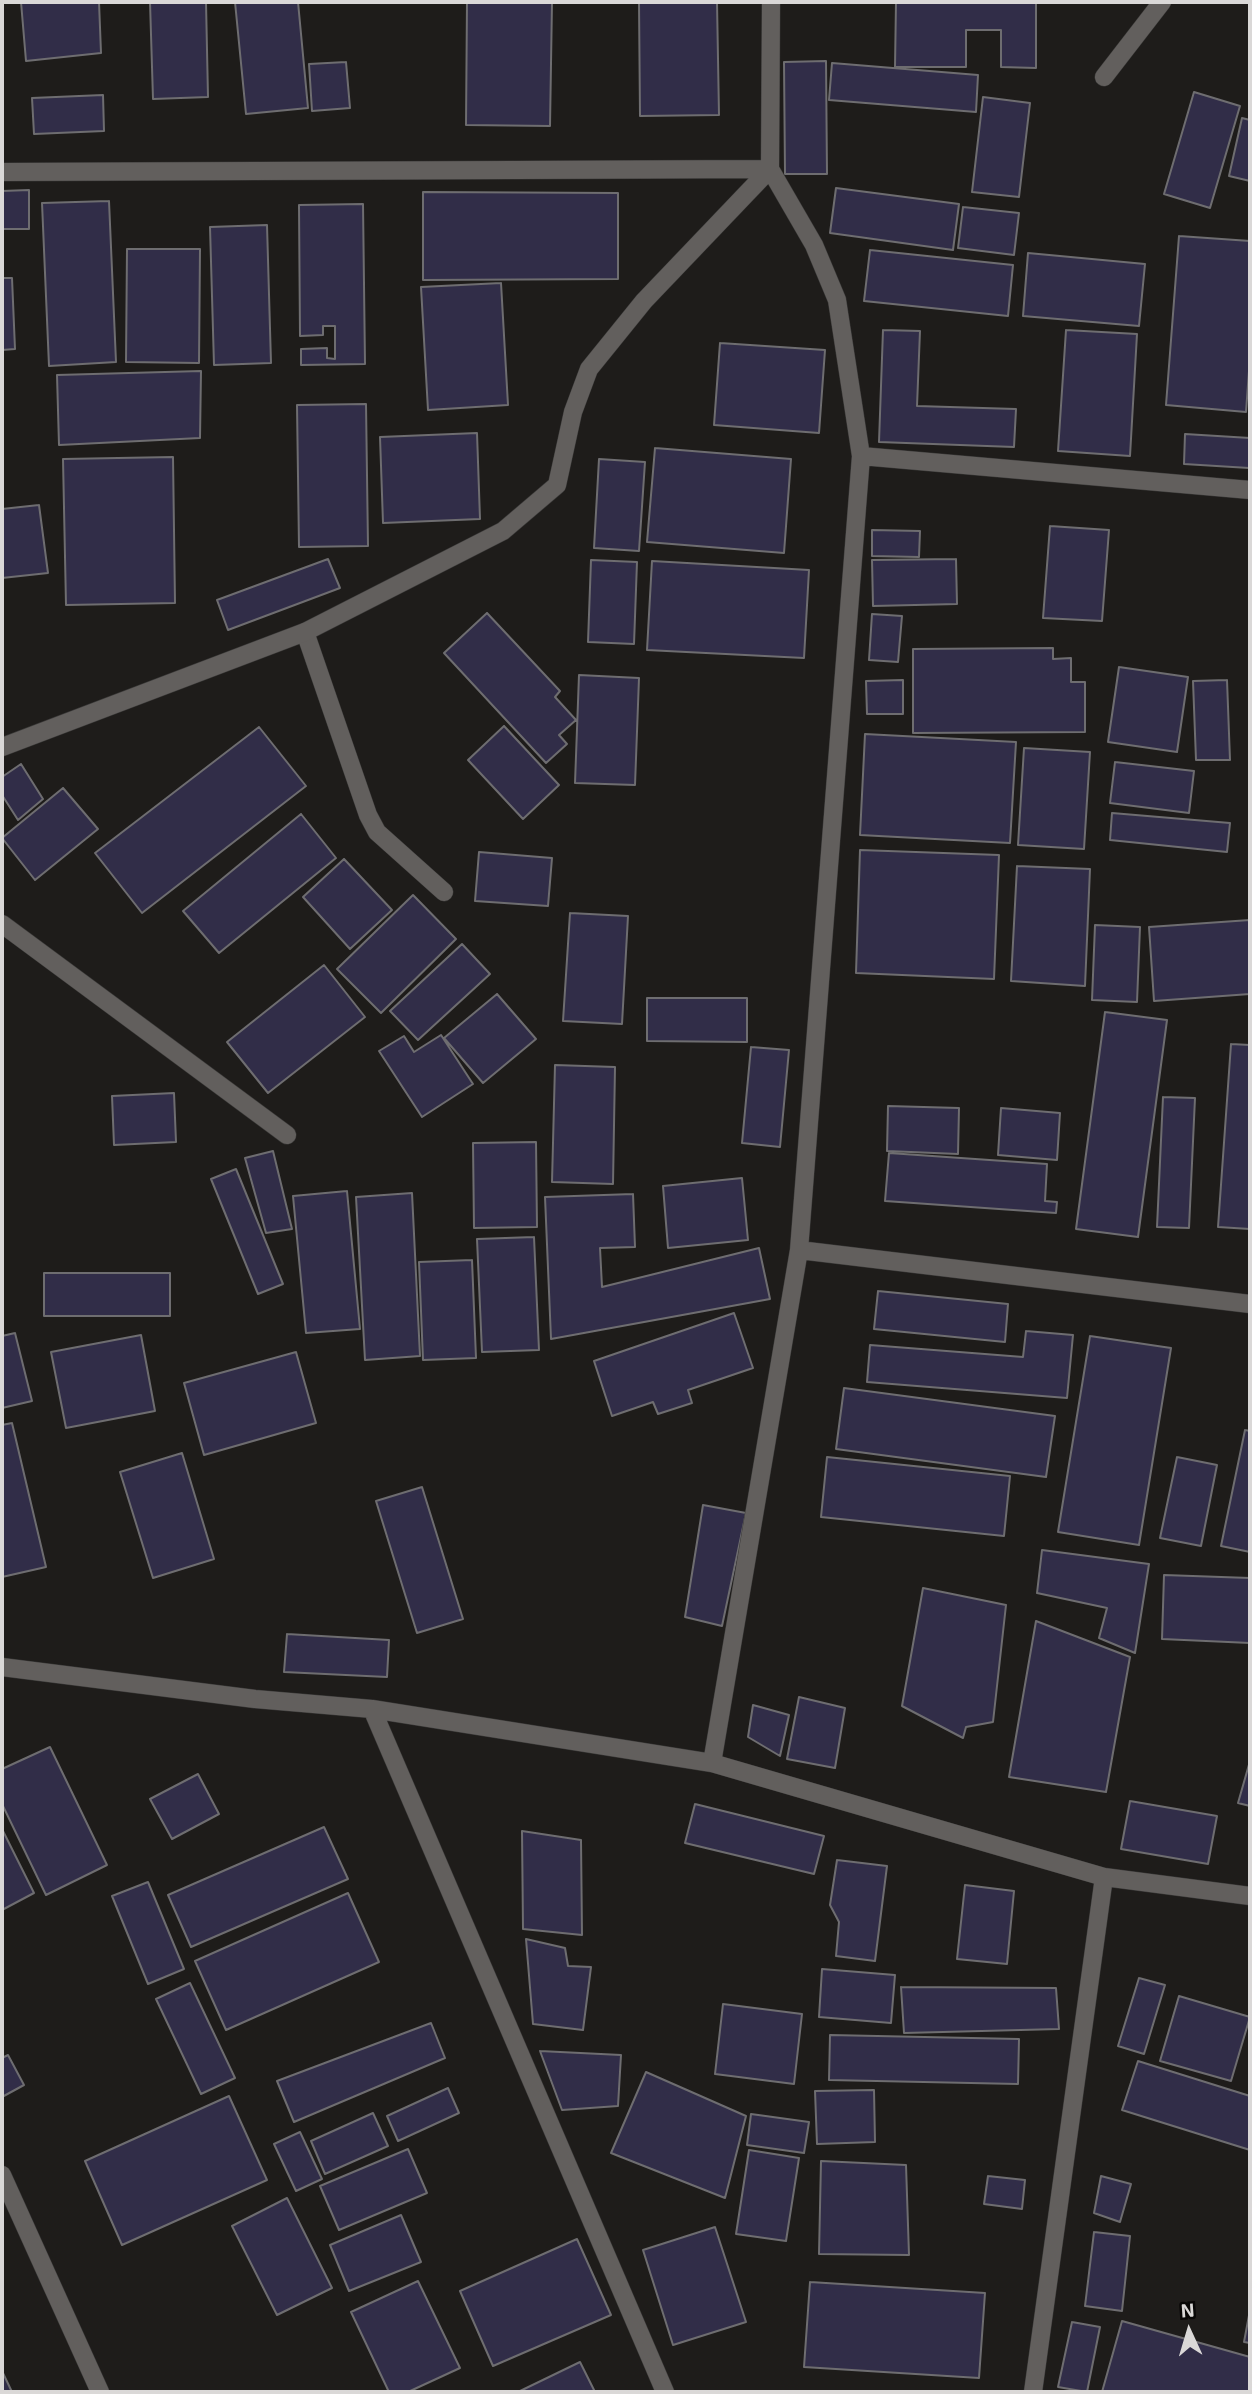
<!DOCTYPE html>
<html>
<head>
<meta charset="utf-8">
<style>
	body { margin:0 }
	#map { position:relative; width:1252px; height:2394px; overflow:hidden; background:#1e1c1a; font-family:"Exo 2",sans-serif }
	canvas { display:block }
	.frame { position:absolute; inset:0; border:4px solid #dad8d7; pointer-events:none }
	.north { position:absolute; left:1154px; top:2296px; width:70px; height:70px; -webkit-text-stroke:5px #080706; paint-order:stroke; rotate:356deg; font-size:19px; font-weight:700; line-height:28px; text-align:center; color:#dad8d7 }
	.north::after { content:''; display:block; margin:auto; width:24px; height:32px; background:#dad8d7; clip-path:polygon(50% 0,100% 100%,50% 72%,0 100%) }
</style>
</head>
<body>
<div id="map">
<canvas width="1252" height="2394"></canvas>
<div class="frame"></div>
<div class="north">N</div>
</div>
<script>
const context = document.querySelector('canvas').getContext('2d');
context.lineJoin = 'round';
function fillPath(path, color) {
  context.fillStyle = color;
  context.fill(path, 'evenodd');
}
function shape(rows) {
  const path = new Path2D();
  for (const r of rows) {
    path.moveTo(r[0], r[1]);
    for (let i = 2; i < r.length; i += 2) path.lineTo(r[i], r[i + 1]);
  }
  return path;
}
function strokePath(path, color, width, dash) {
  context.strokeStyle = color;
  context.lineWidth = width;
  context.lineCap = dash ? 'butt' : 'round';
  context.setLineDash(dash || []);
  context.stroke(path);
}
const building = shape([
	[21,2,99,2,101,53,26,61,21,2],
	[150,2,206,2,208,97,153,99,150,2],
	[235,2,298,2,308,108,246,114,235,2],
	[467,2,552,2,550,126,466,125,467,2],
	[639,2,717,2,719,115,640,116,639,2],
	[896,2,1036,2,1036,68,1001,67,1001,30,966,30,966,67,895,67,896,2],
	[826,61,827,174,785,174,784,62,826,61],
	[346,62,350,108,312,111,309,64,346,62],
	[832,63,978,75,976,112,829,100,832,63],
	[1194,92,1240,106,1210,208,1164,194,1194,92],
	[103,95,104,131,34,134,32,98,103,95],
	[983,97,1030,103,1019,197,972,192,983,97],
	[1242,118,1250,120,1250,181,1229,176,1242,118],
	[836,188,959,204,953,250,830,233,836,188],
	[29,190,29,229,2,229,2,191,29,190],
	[423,192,618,193,618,279,423,280,423,192],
	[109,201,116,362,49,366,42,203,109,201],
	[363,204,365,364,301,365,301,349,327,348,327,358,335,359,335,326,323,326,323,335,300,336,299,205,363,204],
	[963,207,1019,213,1014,255,958,248,963,207],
	[267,225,271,363,214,365,210,227,267,225],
	[1179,236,1250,241,1250,357,1246,412,1166,405,1179,236],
	[127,249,200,249,199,363,126,362,127,249],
	[870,250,1013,265,1008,316,864,301,870,250],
	[1028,253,1145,264,1139,326,1023,316,1028,253],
	[2,278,12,278,15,349,2,350,2,278],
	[501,283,508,405,428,410,421,287,501,283],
	[883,330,920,331,917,406,1016,409,1014,447,879,442,883,330],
	[1066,330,1137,334,1130,456,1058,451,1066,330],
	[720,343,825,350,819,433,714,425,720,343],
	[201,371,200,438,59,445,57,375,201,371],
	[366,404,368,546,299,547,297,405,366,404],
	[477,433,480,519,383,523,380,437,477,433],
	[1185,434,1250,438,1249,468,1184,464,1185,434],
	[655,448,791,459,784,553,647,542,655,448],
	[173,457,175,603,66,605,63,459,173,457],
	[599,459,645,462,639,551,594,548,599,459],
	[39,505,48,573,2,578,2,509,39,505],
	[1050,526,1109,530,1102,621,1043,618,1050,526],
	[872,530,920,531,919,557,872,556,872,530],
	[328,559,340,588,228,630,217,600,328,559],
	[956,559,957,604,873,606,872,560,956,559],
	[591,560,637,562,634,644,588,642,591,560],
	[652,561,809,570,804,658,647,650,652,561],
	[487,613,560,691,555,697,576,720,559,735,567,744,546,763,444,653,487,613],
	[872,614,902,616,898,662,869,660,872,614],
	[1053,648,1053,659,1071,658,1071,682,1085,682,1085,732,913,733,913,649,1053,648],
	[1119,667,1188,677,1177,752,1108,742,1119,667],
	[579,675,639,678,635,785,575,783,579,675],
	[903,680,903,714,867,714,866,681,903,680],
	[1227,680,1230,760,1196,760,1193,681,1227,680],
	[504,726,559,785,523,819,468,760,504,726],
	[259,727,306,786,142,913,95,853,259,727],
	[865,734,1016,742,1010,843,860,835,865,734],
	[1024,748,1090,752,1084,849,1018,845,1024,748],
	[1115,762,1194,771,1189,813,1110,803,1115,762],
	[21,764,43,799,18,820,2,795,2,777,21,764],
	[63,788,98,829,35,880,2,838,63,788],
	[1112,813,1230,823,1227,852,1110,840,1112,813],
	[301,814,336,858,219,953,183,911,301,814],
	[860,850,999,855,994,979,856,973,860,850],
	[479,852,552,858,548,906,475,901,479,852],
	[344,859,392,910,350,949,303,897,344,859],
	[1017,866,1090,869,1085,986,1011,981,1017,866],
	[413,895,456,939,381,1013,337,969,413,895],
	[570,913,628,916,622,1024,563,1021,570,913],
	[1250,920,1250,994,1154,1001,1149,927,1250,920],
	[1095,925,1140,927,1137,1002,1092,1000,1095,925],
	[462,944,490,974,418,1040,390,1011,462,944],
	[324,965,365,1017,268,1093,227,1042,324,965],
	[497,994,536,1039,483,1083,444,1038,497,994],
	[647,998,747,998,747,1042,647,1041,647,998],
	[1105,1012,1167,1020,1138,1237,1076,1229,1105,1012],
	[441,1035,473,1084,422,1117,379,1051,404,1036,414,1052,441,1035],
	[1231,1044,1250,1045,1250,1229,1218,1227,1231,1044],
	[751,1047,789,1050,780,1147,742,1143,751,1047],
	[555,1065,615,1067,613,1184,552,1182,555,1065],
	[174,1093,176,1142,114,1145,112,1096,174,1093],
	[1163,1097,1195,1098,1189,1228,1157,1227,1163,1097],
	[888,1106,959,1108,958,1154,887,1151,888,1106],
	[1001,1108,1060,1113,1057,1160,998,1155,1001,1108],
	[536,1142,537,1227,474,1228,473,1143,536,1142],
	[273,1151,292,1229,266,1233,245,1158,273,1151],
	[889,1153,1047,1164,1045,1201,1057,1202,1056,1213,885,1201,889,1153],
	[236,1169,283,1284,258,1294,211,1179,236,1169],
	[742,1178,748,1240,668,1248,663,1186,742,1178],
	[347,1191,360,1329,306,1333,293,1196,347,1191],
	[412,1193,420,1356,365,1360,356,1197,412,1193],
	[633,1194,635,1247,600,1248,602,1287,759,1248,770,1299,551,1339,545,1197,633,1194],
	[534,1237,539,1350,482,1352,477,1239,534,1237],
	[472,1260,476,1358,423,1360,419,1262,472,1260],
	[44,1273,170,1273,170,1316,44,1316,44,1273],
	[878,1291,1008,1304,1005,1342,874,1329,878,1291],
	[734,1313,753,1368,688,1390,692,1403,658,1414,653,1402,612,1416,594,1361,734,1313],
	[1026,1331,1073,1335,1067,1398,867,1382,870,1345,1023,1357,1026,1331],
	[15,1333,32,1401,2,1408,2,1336,15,1333],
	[141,1335,155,1411,66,1428,51,1352,141,1335],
	[1090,1336,1171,1348,1139,1545,1058,1532,1090,1336],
	[296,1352,316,1423,204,1455,184,1383,296,1352],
	[844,1388,1055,1416,1046,1477,836,1449,844,1388],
	[12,1423,46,1567,2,1577,2,1425,12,1423],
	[1245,1430,1250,1431,1250,1552,1221,1546,1245,1430],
	[182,1453,214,1559,153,1578,120,1472,182,1453],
	[827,1457,1010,1476,1004,1536,821,1517,827,1457],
	[1177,1457,1217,1465,1201,1546,1160,1538,1177,1457],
	[422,1487,463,1619,417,1633,376,1501,422,1487],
	[703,1505,746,1513,722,1626,685,1617,703,1505],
	[1042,1550,1149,1564,1135,1653,1099,1638,1107,1608,1037,1593,1042,1550],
	[1164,1575,1250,1578,1250,1643,1162,1639,1164,1575],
	[923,1588,1006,1605,993,1722,966,1727,963,1738,902,1706,923,1588],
	[1036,1621,1130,1657,1106,1792,1009,1777,1036,1621],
	[287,1634,389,1640,387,1677,284,1672,287,1634],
	[799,1697,845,1708,835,1768,787,1759,799,1697],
	[753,1705,789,1715,780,1756,748,1737,753,1705],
	[50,1747,107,1865,46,1895,2,1804,2,1769,50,1747],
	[1250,1761,1250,1806,1238,1803,1250,1761],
	[198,1774,219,1814,172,1839,150,1799,198,1774],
	[1130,1801,1217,1816,1208,1864,1121,1849,1130,1801],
	[695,1804,824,1836,814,1874,685,1843,695,1804],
	[324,1827,348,1879,191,1947,168,1895,324,1827],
	[2,1829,34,1893,2,1910,2,1829],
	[522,1831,581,1840,582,1935,523,1929,522,1831],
	[837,1860,887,1866,875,1961,836,1956,839,1922,830,1905,837,1860],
	[148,1882,184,1969,148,1984,112,1896,148,1882],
	[965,1885,1014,1891,1007,1964,957,1959,965,1885],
	[348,1893,379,1962,226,2030,195,1961,348,1893],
	[526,1939,565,1948,568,1966,591,1967,583,2030,533,2024,526,1939],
	[822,1969,895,1975,891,2023,819,2017,822,1969],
	[1139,1978,1165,1985,1144,2054,1118,2046,1139,1978],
	[190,1983,235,2078,201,2094,156,1999,190,1983],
	[901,1987,1056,1988,1059,2029,904,2033,901,1987],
	[1179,1996,1250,2017,1231,2081,1160,2061,1179,1996],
	[723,2004,802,2014,794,2084,715,2074,723,2004],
	[431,2023,445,2058,294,2122,277,2081,431,2023],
	[830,2035,1019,2039,1018,2084,829,2080,830,2035],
	[540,2051,621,2055,618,2106,562,2110,540,2051],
	[8,2055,24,2085,2,2097,2,2058,8,2055],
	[1138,2061,1250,2096,1250,2150,1122,2110,1138,2061],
	[646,2072,746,2116,725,2198,611,2153,646,2072],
	[448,2088,459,2113,398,2141,387,2116,448,2088],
	[874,2090,875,2142,817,2144,815,2091,874,2090],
	[229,2096,267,2180,122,2245,85,2161,229,2096],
	[373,2113,388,2146,325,2174,311,2141,373,2113],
	[751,2114,809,2122,804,2153,747,2145,751,2114],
	[300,2132,322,2179,296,2191,274,2144,300,2132],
	[408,2149,427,2193,339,2230,320,2186,408,2149],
	[749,2150,799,2158,786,2241,736,2234,749,2150],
	[821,2161,906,2165,909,2255,819,2254,821,2161],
	[988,2176,1025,2180,1022,2209,984,2204,988,2176],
	[1101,2176,1131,2184,1120,2222,1094,2213,1101,2176],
	[287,2198,332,2288,277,2315,232,2226,287,2198],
	[401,2215,421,2262,349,2291,330,2245,401,2215],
	[715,2227,746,2322,673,2345,643,2250,715,2227],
	[1094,2232,1130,2236,1122,2311,1085,2306,1094,2232],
	[577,2239,611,2315,493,2366,460,2291,577,2239],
	[418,2281,460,2368,408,2392,389,2392,351,2312,418,2281],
	[810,2282,985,2293,979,2378,804,2367,810,2282],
	[1250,2310,1250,2343,1244,2342,1250,2310],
	[1122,2321,1250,2357,1250,2392,1102,2392,1122,2321],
	[1072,2322,1100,2327,1087,2392,1058,2387,1072,2322],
	[580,2362,595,2392,518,2392,580,2362],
	[2,2371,12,2392,2,2392,2,2371]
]);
fillPath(building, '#312d48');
strokePath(building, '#6e6d70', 2);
const service = shape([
	[1104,77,1162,2],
	[305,632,368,815,377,832,444,892]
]);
const minor = shape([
	[2,172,770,169],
	[861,456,1250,490],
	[2,747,305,632,503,531,557,485,573,412,589,369,644,301,770,169],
	[2,924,287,1135],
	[799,1250,1250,1304],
	[2,1667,255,1699,372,1709,712,1763,1104,1877,1250,1896],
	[372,1709,665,2392],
	[712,1763,799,1250,861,456,837,300,814,245,770,169,771,2],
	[2,2175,100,2392],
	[1033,2392,1104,1877]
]);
strokePath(service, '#3a3938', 19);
strokePath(minor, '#3a3938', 19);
strokePath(service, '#625f5d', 18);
strokePath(minor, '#625f5d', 18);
</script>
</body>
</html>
